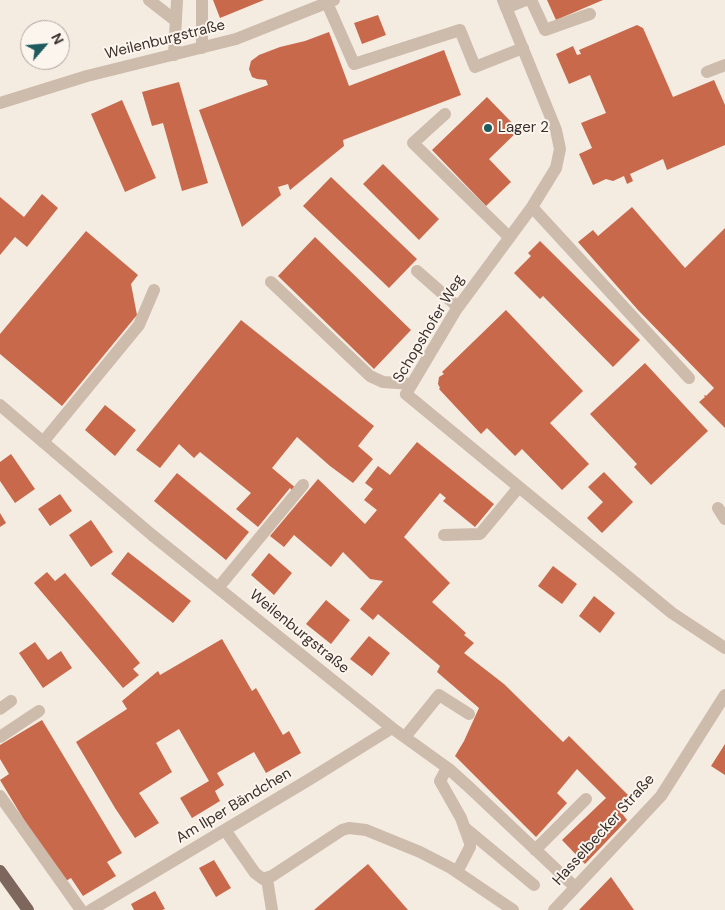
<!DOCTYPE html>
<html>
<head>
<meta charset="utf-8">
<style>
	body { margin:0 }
	#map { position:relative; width:725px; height:910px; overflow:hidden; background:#f4ebe1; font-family:"DM Sans",sans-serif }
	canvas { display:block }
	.north { position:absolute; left:20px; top:20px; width:50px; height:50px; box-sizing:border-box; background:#fbf5ee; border:1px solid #aea6a0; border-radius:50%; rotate:63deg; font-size:14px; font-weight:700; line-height:20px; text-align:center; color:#3b302b }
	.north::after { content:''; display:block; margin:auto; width:18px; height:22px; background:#1f5a5e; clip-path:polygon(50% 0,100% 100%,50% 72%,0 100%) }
</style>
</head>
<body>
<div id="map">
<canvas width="725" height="910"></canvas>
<div class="north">N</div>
</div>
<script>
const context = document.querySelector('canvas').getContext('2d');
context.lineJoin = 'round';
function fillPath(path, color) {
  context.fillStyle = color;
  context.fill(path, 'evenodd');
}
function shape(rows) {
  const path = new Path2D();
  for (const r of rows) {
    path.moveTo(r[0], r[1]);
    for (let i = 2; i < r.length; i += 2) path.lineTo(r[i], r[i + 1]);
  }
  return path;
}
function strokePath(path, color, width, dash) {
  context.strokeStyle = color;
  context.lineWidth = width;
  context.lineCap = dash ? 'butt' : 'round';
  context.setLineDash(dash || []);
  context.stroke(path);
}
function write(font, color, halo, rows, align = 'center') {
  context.font = font + ' "DM Sans",sans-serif';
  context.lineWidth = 4;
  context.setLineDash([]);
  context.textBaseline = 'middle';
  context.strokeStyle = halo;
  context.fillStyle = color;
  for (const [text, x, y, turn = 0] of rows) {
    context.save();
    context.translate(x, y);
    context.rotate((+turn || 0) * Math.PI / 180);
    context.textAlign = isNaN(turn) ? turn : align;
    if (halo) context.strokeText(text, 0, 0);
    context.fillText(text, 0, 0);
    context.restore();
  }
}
fillPath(shape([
	[213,0,264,0,220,18],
	[547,0,603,0,556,20],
	[378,15,386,35,362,44,354,23],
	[637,25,643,28,673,97,714,80,725,105,725,145,667,170,663,159,630,174,633,181,627,184,624,176,613,181,606,179,593,185,579,154,592,148,581,123,606,113,590,75,569,84,556,54,573,46,577,55,581,54,579,50],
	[329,32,349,86,444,50,461,95,343,140,344,146,290,190,288,184,278,187,281,195,242,227,199,110,268,85,266,80,257,79,252,77,249,69,251,61,259,55,280,47,305,41],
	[179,82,208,183,182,191,163,123,152,126,142,92],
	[487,97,519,130,489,159,511,182,486,206,432,150],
	[122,100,156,178,125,192,91,114],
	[383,164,439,219,419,240,363,184],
	[331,177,417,259,389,288,303,206],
	[42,194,58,208,27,247,15,237,0,255,0,197,24,217],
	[632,207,685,268,725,228,725,428,699,402,705,397,704,396,705,395,706,396,714,388,638,310,578,242,593,230,598,236],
	[86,231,138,275,131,284,137,315,62,406,0,354,0,334],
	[315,237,411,330,374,369,278,276],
	[540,241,640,340,613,367,543,296,540,299,514,273,531,256,528,253],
	[506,310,583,391,550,423,589,464,562,490,522,449,515,456,487,428,481,434,439,389,440,388,438,384,439,377,444,374,442,372],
	[241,320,374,426,358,446,373,459,353,483,330,466,297,437,272,468,297,489,294,493,290,488,258,527,236,509,251,493,200,452,194,458,179,444,160,468,136,450],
	[645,363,708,431,651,485,634,467,637,464,590,414],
	[105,405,136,430,115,456,85,430],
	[417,442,494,504,475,527,443,501,446,498,440,493,404,537,450,583,432,602,466,633,464,635,474,643,464,653,504,684,563,742,569,736,633,800,621,812,627,820,585,864,562,840,606,798,577,769,557,793,567,803,536,837,455,756,464,741,479,708,437,672,440,666,378,614,373,620,360,609,383,581,370,579,343,552,331,567,294,535,284,547,270,536,318,479,365,524,377,510,364,500,373,489,365,483,378,466,390,475],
	[11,454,35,489,15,503,0,481,0,462],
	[604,472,633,502,602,533,587,518,603,502,588,487],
	[177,473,249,532,226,560,154,501],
	[60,494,72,511,50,526,38,509],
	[0,513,6,523,0,527],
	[91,520,113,552,91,567,69,535],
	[128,552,191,601,173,623,111,574],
	[269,553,292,573,274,595,251,575],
	[553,566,577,584,562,604,538,586],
	[47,572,55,581,65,573,140,663,133,669,139,675,123,688,34,583],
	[594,596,615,613,600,633,579,616],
	[326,600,350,620,331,644,306,624],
	[369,636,390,653,372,676,350,659],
	[222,639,252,691,256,688,283,735,289,731,301,753,266,773,254,752,217,773,224,785,215,791,220,801,192,818,180,798,209,781,179,729,156,743,172,772,139,793,159,823,135,838,115,808,76,742,127,709,122,701,158,671,160,675],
	[35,642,48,660,61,651,72,668,43,688,19,653],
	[42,720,122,853,107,862,116,876,83,896,71,878,62,883,0,780,9,774,0,759,0,745],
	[725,744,725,775,711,766],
	[214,860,231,888,216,897,199,868],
	[368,864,408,910,314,910],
	[611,877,634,910,579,910],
	[155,891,165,909,162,910,134,910,131,904]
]), '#c8694b');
strokePath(shape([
	[149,0,176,21],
	[503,0,556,130,560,149,556,168,532,207,456,310,406,394,672,613,725,648],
	[531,0,545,30,590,14],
	[327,3,354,64,460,30,475,67,523,48],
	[506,8,526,0],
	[202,48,202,0],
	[174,55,177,0],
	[707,72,725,65],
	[0,103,87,76,236,39,334,0],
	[445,114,413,143,509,237],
	[532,207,689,378],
	[417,271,458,307],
	[271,282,370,376,383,382,412,384],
	[0,405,152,535,218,588,392,728,449,769,470,788,575,887],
	[43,442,139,325,154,290],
	[718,508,725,519],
	[444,535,480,534,519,487],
	[218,588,303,485],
	[0,709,11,701],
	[0,737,39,711],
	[405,737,439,695,469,714],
	[447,768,440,781,461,818,470,843,470,847,457,872],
	[0,796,81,910],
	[464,827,534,885],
	[225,830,255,873,263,879,272,876,342,830,349,828,366,830,420,852,451,868,513,910],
	[535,850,586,799],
	[267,879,272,910],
	[91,910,310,779,392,728],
	[554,910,661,796,725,695]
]), '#cdbbac', 12);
strokePath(shape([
	[0,871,28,910]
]), '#7d675c', 12);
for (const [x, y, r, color] of [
	[488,128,5,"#1f5a5e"]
]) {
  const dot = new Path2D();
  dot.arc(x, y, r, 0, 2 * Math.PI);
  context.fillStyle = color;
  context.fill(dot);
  strokePath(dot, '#fbf5ee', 2);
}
write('15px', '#3b302b', '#fbf5ee', [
	["Weilenburgstraße",165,40,-14],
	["Schopshofer Weg",429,329,-59],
	["Weilenburgstraße",299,632,39],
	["Am Ilper Bändchen",234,806,-31],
	["Hasselbecker Straße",604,830,-48]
]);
write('15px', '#3b302b', '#fbf5ee', [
	["Lager 2",498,128]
], 'left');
</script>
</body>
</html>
